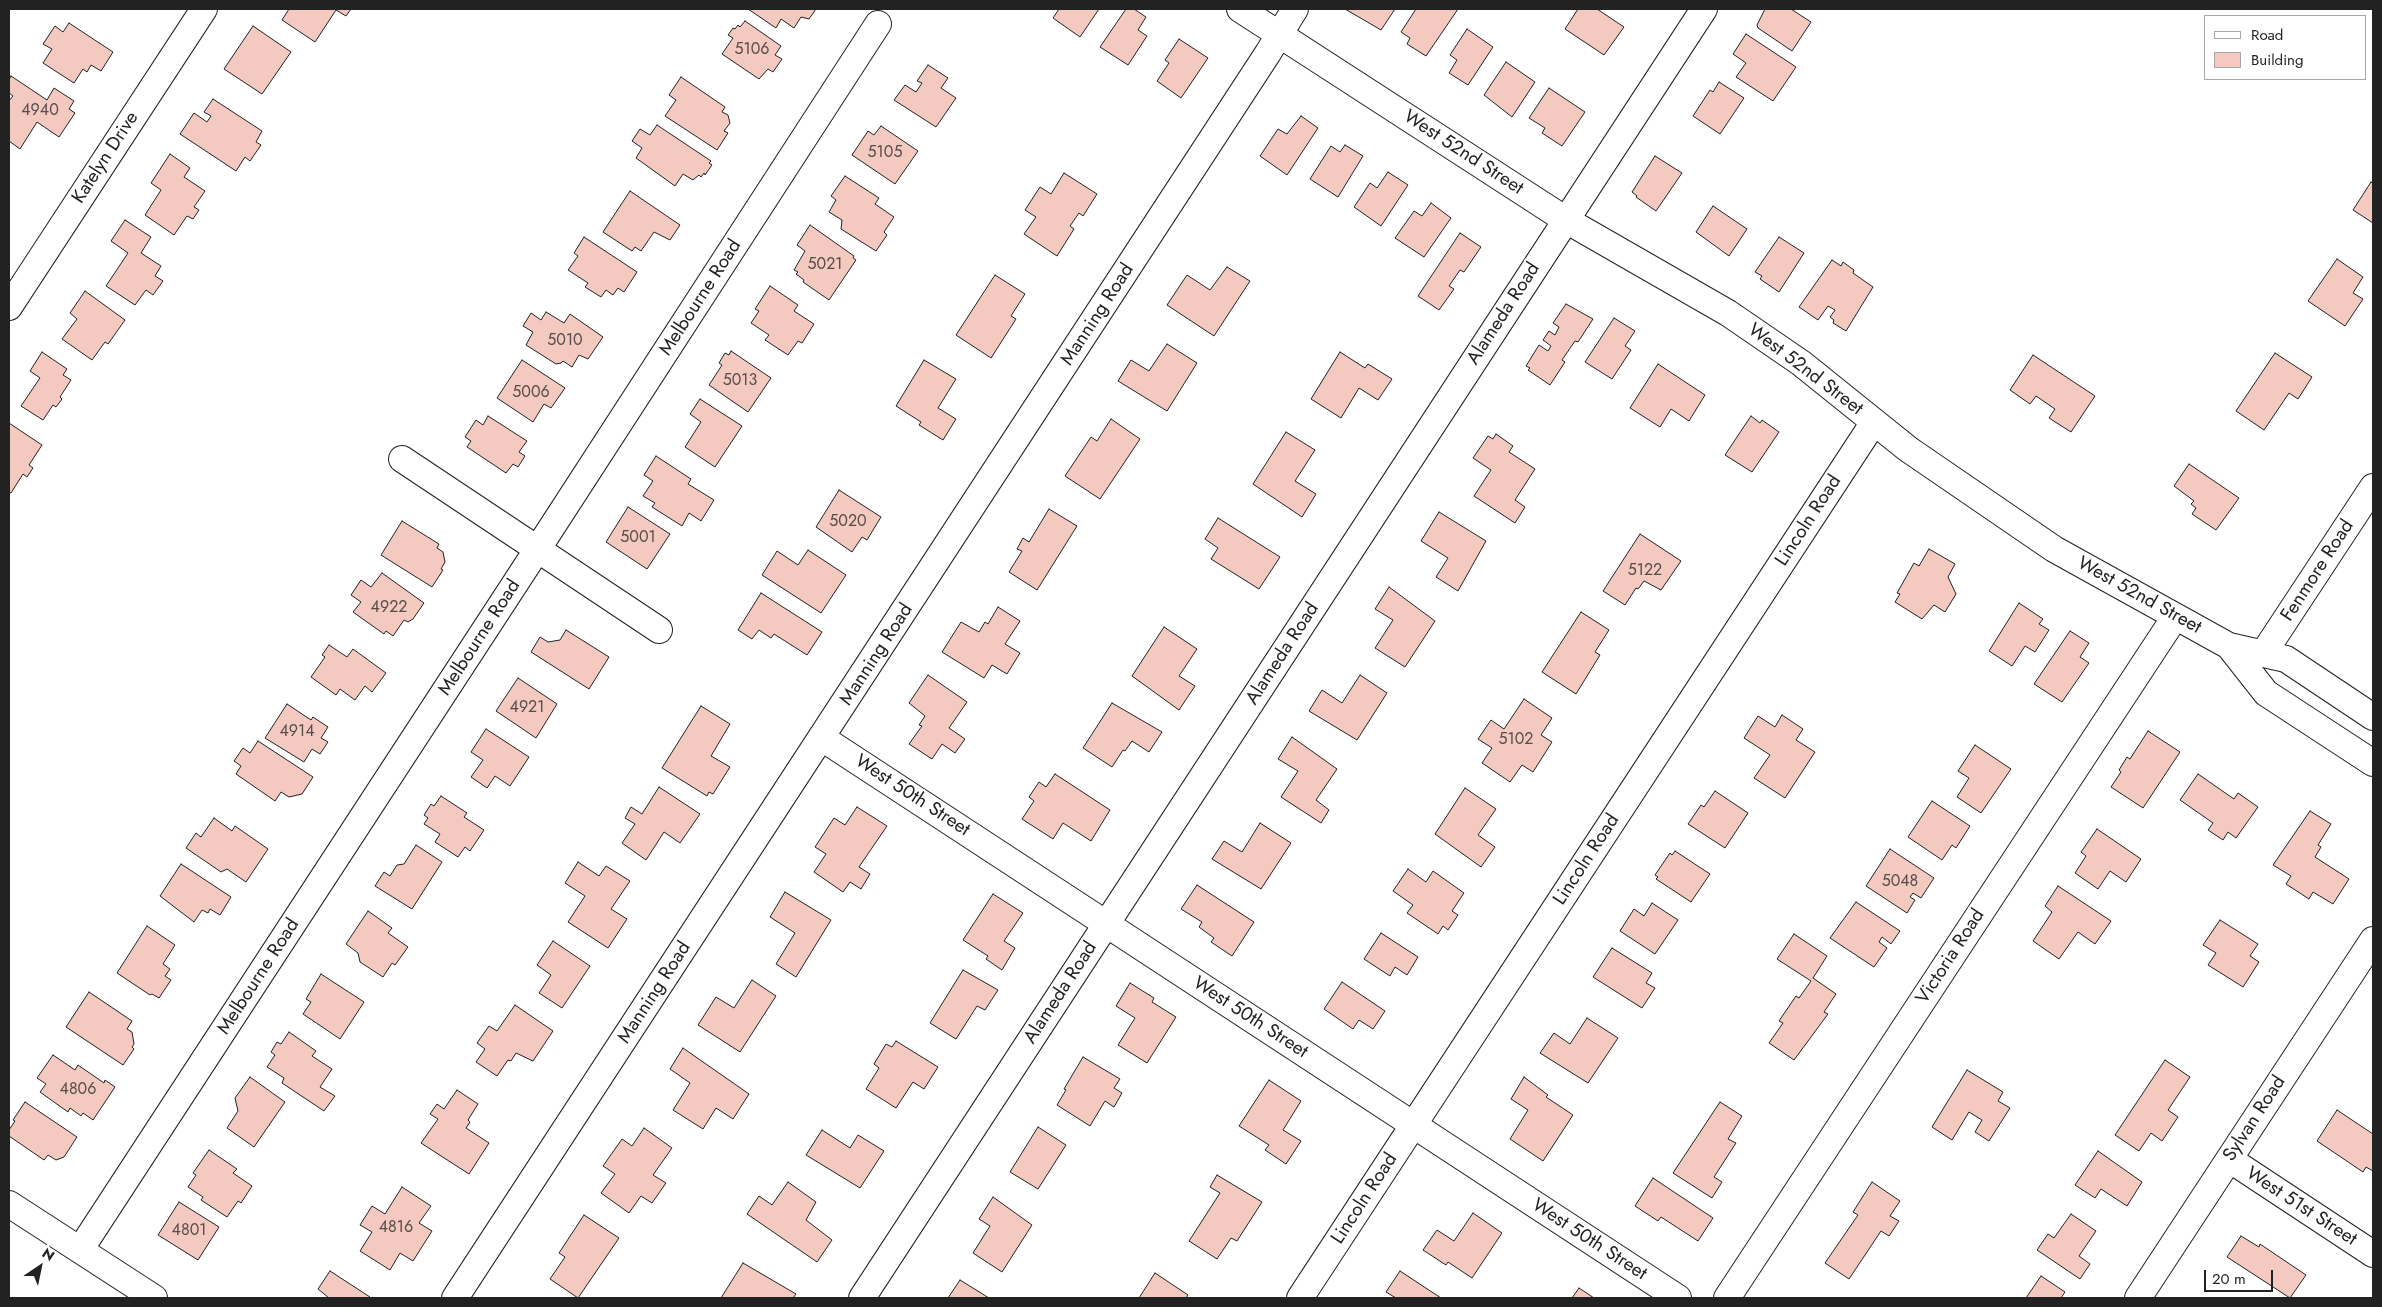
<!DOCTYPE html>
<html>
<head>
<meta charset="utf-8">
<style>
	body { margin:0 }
	#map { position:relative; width:2382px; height:1307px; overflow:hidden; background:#fff; font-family:Jost,sans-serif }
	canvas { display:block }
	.frame { position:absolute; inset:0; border:10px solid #222; pointer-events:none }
	.legend { position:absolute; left:2204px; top:15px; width:162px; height:65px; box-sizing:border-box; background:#fff; border:1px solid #a7a7a7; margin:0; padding:6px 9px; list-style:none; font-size:15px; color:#222 }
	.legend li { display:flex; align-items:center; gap:10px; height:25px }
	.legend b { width:25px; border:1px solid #a7a7a7 }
	.north { position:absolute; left:15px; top:1242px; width:50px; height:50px; -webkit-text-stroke:4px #fff; paint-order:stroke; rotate:34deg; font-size:14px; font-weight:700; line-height:20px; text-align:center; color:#222 }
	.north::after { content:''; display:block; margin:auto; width:18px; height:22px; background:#222; clip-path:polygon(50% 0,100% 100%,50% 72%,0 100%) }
	.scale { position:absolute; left:2204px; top:1270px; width:69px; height:22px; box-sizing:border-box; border:2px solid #222; border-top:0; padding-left:6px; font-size:15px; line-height:18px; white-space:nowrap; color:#222; -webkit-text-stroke:4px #fff; paint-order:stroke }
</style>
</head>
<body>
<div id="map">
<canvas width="2382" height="1307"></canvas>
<div class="frame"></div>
<ul class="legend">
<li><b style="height:6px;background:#fff"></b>Road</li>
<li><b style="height:14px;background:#f3c9c0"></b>Building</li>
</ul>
<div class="north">N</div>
<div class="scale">20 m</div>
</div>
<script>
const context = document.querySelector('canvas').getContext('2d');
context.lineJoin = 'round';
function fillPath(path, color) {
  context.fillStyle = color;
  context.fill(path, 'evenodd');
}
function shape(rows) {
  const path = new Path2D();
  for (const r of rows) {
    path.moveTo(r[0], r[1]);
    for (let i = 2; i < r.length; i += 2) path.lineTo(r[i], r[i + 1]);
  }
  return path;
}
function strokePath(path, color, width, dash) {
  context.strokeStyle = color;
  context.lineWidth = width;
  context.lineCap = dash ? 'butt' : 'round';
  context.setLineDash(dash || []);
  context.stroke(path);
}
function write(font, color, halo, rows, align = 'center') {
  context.font = font + ' Jost,sans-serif';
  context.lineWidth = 4;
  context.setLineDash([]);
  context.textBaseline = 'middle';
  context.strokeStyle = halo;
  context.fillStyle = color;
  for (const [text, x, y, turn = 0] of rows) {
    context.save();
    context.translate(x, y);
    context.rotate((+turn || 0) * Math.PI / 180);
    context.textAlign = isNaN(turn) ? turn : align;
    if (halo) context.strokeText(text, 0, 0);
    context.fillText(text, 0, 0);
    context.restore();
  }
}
const building = shape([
	[289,9,351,9,346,16,336,10,315,42,282,20,289,9],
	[748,9,816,9,809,19,801,17,794,28,781,19,776,28,748,9],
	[1059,9,1099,9,1080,37,1053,18,1059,9],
	[1126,9,1134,9,1146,17,1138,30,1147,36,1128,65,1100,47,1126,9],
	[1345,9,1395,9,1381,30,1345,9],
	[1416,9,1458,9,1426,56,1407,44,1410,38,1401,32,1416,9],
	[1578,9,1597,9,1624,27,1604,55,1565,29,1578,9],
	[1765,9,1791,9,1811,22,1792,51,1758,28,1757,25,1765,9],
	[745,21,781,46,775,55,782,59,773,72,768,69,759,79,722,54,733,38,728,35,733,28,735,29,738,25,740,27,745,21],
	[69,23,113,52,101,71,91,65,87,72,83,69,74,83,43,63,52,49,43,44,55,26,63,32,69,23],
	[253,26,291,52,262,94,224,69,253,26],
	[1467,29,1493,47,1468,85,1449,73,1457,60,1450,55,1467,29],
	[1746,34,1796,67,1773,101,1736,77,1746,63,1733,54,1746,34],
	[1179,39,1208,58,1181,98,1157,81,1169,63,1165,60,1179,39],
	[1506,62,1535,82,1512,117,1484,95,1506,62],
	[928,65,948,78,941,88,956,98,936,127,894,100,905,85,916,92,922,83,917,81,928,65],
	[11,76,47,100,54,88,74,101,69,109,75,113,59,137,37,122,20,149,9,141,9,101,13,96,9,93,9,80,11,76],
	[681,77,725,107,722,112,728,115,730,123,724,131,728,133,717,150,665,116,676,100,669,95,681,77],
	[1719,82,1744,98,1720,134,1693,116,1710,90,1713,92,1719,82],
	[1549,88,1585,112,1562,146,1542,133,1545,128,1529,118,1549,88],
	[213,99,262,131,256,142,261,145,250,161,245,157,236,171,180,134,194,113,207,122,211,116,204,112,213,99],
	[1301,116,1318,128,1287,175,1260,156,1278,129,1287,134,1301,116],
	[657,125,711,161,709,163,712,165,705,175,704,173,701,177,699,175,693,180,683,174,675,186,636,158,642,148,632,141,640,129,650,135,657,125],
	[881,126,918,151,895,184,852,155,868,131,874,135,881,126],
	[1345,145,1363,156,1338,197,1310,179,1331,146,1340,152,1345,145],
	[170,154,190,168,184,177,205,191,194,207,199,210,193,219,187,216,174,235,145,215,161,190,151,183,170,154],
	[1655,156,1682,173,1656,211,1636,197,1637,196,1632,192,1655,156],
	[1388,172,1408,185,1381,226,1354,207,1370,183,1377,188,1388,172],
	[1064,173,1097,194,1083,216,1079,213,1070,226,1074,229,1057,256,1024,234,1036,217,1025,210,1040,187,1051,194,1064,173],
	[845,176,879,198,875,204,894,217,884,232,887,235,876,251,841,229,842,220,829,212,836,200,831,196,845,176],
	[2371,182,2373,184,2373,223,2353,210,2371,182],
	[630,191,680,225,670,240,654,232,641,251,635,247,632,251,603,232,630,191],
	[1431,203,1451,218,1424,257,1395,238,1414,211,1422,216,1431,203],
	[1713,206,1747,229,1729,256,1696,232,1713,206],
	[125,220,151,237,141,253,161,266,155,276,163,281,153,295,146,290,135,305,106,286,128,253,111,241,125,220],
	[810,225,854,256,853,258,856,260,829,300,803,282,804,280,796,274,798,272,794,270,805,251,797,245,810,225],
	[1460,233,1481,247,1464,272,1460,270,1449,286,1454,289,1439,310,1418,296,1460,233],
	[584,237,637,272,624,292,618,288,613,295,606,290,601,297,585,287,588,283,568,270,578,256,574,253,584,237],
	[1779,237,1804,253,1779,292,1760,279,1762,276,1755,272,1779,237],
	[2337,259,2363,277,2353,293,2363,299,2345,326,2308,301,2337,259],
	[1832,260,1841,266,1843,262,1854,270,1853,273,1873,287,1846,331,1833,323,1834,320,1830,317,1835,310,1828,306,1818,320,1799,307,1832,260],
	[1227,267,1250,281,1214,336,1167,305,1187,275,1210,290,1227,267],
	[995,275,1025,294,1011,316,1016,319,991,358,956,335,995,275],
	[770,286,798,305,794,311,814,324,802,343,798,341,788,355,765,340,769,335,751,323,759,311,755,309,770,286],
	[85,291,125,320,108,344,105,342,92,360,62,339,77,319,70,313,85,291],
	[1566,304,1593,319,1578,342,1575,341,1562,360,1565,362,1550,385,1528,370,1530,368,1526,366,1539,345,1548,351,1551,346,1543,340,1549,331,1555,335,1559,327,1553,323,1566,304],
	[546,312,564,323,570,314,603,337,588,359,579,355,572,367,563,361,561,363,556,364,526,345,533,332,523,326,531,313,541,320,546,312],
	[1614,318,1635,331,1625,346,1631,350,1612,379,1585,362,1614,318],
	[1167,344,1197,363,1167,411,1118,381,1131,360,1149,371,1167,344],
	[731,351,771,378,748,412,709,385,722,365,719,363,725,353,729,355,731,351],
	[42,352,67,369,63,375,71,380,60,397,62,399,56,407,53,405,43,420,21,406,40,378,30,371,42,352],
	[1340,352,1365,368,1368,364,1392,379,1378,400,1359,388,1341,418,1311,399,1340,352],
	[2275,353,2312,377,2298,399,2289,393,2264,430,2236,411,2275,353],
	[2033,355,2095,396,2071,432,2049,418,2055,409,2036,396,2030,404,2010,390,2033,355],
	[522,360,565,388,551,408,544,404,533,422,497,398,522,360],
	[924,360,956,379,938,408,956,419,943,440,919,425,921,422,896,406,924,360],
	[1658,364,1705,395,1689,421,1671,409,1660,427,1630,408,1658,364],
	[700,399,742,426,715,467,685,447,701,422,690,414,700,399],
	[488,416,527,441,519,452,525,456,518,467,513,464,506,473,467,447,471,441,465,437,476,420,483,425,488,416],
	[1751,416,1760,423,1762,420,1779,432,1752,472,1725,455,1751,416],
	[1111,419,1140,439,1100,499,1065,476,1091,437,1097,441,1111,419],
	[9,423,42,445,29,465,33,468,27,477,23,474,11,493,9,492,9,423],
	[1286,432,1315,450,1295,481,1316,494,1302,517,1253,484,1286,432],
	[1496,434,1513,446,1509,452,1535,469,1515,500,1525,507,1515,523,1474,496,1491,470,1473,458,1488,436,1493,439,1496,434],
	[656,456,691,479,688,484,714,500,701,521,689,513,682,526,652,507,655,503,643,496,653,481,644,475,656,456],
	[2189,464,2239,498,2216,530,2192,514,2196,508,2191,504,2194,501,2174,486,2189,464],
	[839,490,881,517,867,540,862,537,852,552,816,527,839,490],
	[628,507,670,534,647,569,606,542,628,507],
	[1049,509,1077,526,1037,590,1009,572,1022,551,1017,549,1023,538,1029,542,1049,509],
	[1439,512,1486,541,1458,591,1436,577,1448,558,1421,541,1439,512],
	[1218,518,1280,557,1259,589,1211,559,1218,548,1205,539,1218,518],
	[402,521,439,544,437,548,443,552,445,562,441,569,443,570,432,587,381,555,402,521],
	[1640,534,1681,561,1661,590,1644,581,1638,589,1636,588,1625,605,1603,591,1640,534],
	[1929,549,1955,564,1948,577,1956,594,1945,612,1934,605,1922,619,1895,602,1900,594,1897,593,1914,563,1919,566,1929,549],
	[808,550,846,575,821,613,762,575,777,551,798,565,808,550],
	[382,573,424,603,413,619,408,622,404,620,393,636,386,631,384,634,353,612,361,602,351,595,361,580,371,587,382,573],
	[1389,587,1435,621,1405,667,1375,648,1393,620,1375,609,1389,587],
	[761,593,822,632,807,655,774,634,771,638,759,630,752,639,738,630,761,593],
	[2019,603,2043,619,2039,624,2049,630,2035,652,2025,646,2012,666,1989,651,2019,603],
	[998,607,1020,621,1005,644,1020,653,1007,674,992,665,984,678,942,652,961,622,979,632,985,622,988,624,998,607],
	[1581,612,1609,630,1595,652,1600,655,1576,694,1542,672,1581,612],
	[1164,627,1197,649,1179,676,1195,686,1179,710,1132,676,1164,627],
	[566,630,609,657,589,689,531,652,540,637,548,642,560,640,566,630],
	[2070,631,2089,643,2080,657,2089,663,2062,702,2034,684,2070,631],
	[329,645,347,657,353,649,386,673,372,692,365,686,355,700,340,689,336,695,311,677,325,657,322,655,329,645],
	[928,675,967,702,949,728,965,739,955,753,942,744,932,759,909,744,922,726,919,725,925,716,909,703,928,675],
	[1360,675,1387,693,1357,740,1309,711,1322,690,1342,703,1360,675],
	[518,678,557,704,536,738,496,711,518,678],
	[1524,699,1552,718,1541,735,1552,742,1533,772,1522,765,1510,782,1482,763,1492,748,1478,739,1491,720,1504,729,1524,699],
	[1112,703,1162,732,1149,752,1132,741,1125,751,1123,750,1112,767,1083,748,1112,703],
	[287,704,311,720,313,717,328,727,321,738,328,742,320,754,312,749,304,762,265,738,287,704],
	[701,706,730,724,711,756,730,767,713,794,709,792,707,796,662,768,701,706],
	[1782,715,1803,729,1796,740,1815,752,1785,798,1754,778,1770,755,1744,738,1758,716,1775,727,1782,715],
	[486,729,529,757,510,786,495,776,487,788,471,777,483,760,471,752,486,729],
	[2148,731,2180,752,2143,808,2111,787,2121,772,2119,770,2127,757,2130,759,2148,731],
	[1292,737,1337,769,1316,800,1329,810,1321,823,1281,797,1298,771,1278,759,1292,737],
	[258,741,313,777,302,794,289,797,281,792,275,801,236,774,241,766,234,761,243,748,250,753,258,741],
	[1975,745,2011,769,1981,813,1957,797,1969,778,1958,771,1975,745],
	[1055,774,1110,810,1091,841,1063,823,1053,839,1022,819,1034,801,1029,797,1039,782,1046,787,1055,774],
	[2198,774,2234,799,2238,793,2258,807,2236,838,2228,832,2223,840,2208,830,2213,823,2180,800,2198,774],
	[659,787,700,814,680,843,664,832,646,860,622,843,635,824,625,818,631,807,642,814,659,787],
	[1465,788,1496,809,1478,835,1495,847,1481,867,1435,834,1465,788],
	[1715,791,1748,813,1725,848,1688,824,1701,805,1704,807,1715,791],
	[441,796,467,813,464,817,484,830,470,851,465,847,458,857,435,842,440,834,424,824,428,818,424,815,431,804,434,806,441,796],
	[1932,801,1970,826,1956,848,1952,845,1942,860,1908,837,1932,801],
	[857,807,887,826,859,867,870,874,861,889,850,882,843,892,814,872,826,854,815,847,834,818,845,825,857,807],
	[2310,811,2331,824,2318,845,2321,847,2315,857,2349,879,2333,904,2313,892,2309,899,2286,884,2291,876,2273,865,2310,811],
	[214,818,232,831,235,826,268,849,246,882,227,869,221,872,186,848,196,833,201,837,214,818],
	[1260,823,1291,843,1261,889,1212,859,1224,841,1242,852,1260,823],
	[2097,829,2141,859,2126,882,2110,871,2098,889,2075,873,2086,856,2081,852,2097,829],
	[416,845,442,862,412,909,375,886,384,872,390,876,397,865,404,864,416,845],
	[1890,849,1934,878,1921,898,1913,893,1910,897,1915,900,1907,913,1866,886,1890,849],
	[1675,851,1710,874,1691,902,1656,879,1658,877,1655,875,1670,853,1672,855,1675,851],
	[578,862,599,876,606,866,630,881,611,909,627,919,608,948,568,922,585,896,565,883,578,862],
	[181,864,231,897,220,915,210,909,208,913,202,910,194,922,160,896,181,864],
	[1408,869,1426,882,1433,871,1464,893,1452,911,1458,915,1448,930,1443,926,1438,934,1407,913,1413,905,1393,891,1408,869],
	[1197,885,1254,922,1232,956,1211,942,1214,938,1199,927,1202,922,1181,909,1197,885],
	[2058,886,2111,921,2095,944,2078,932,2059,959,2033,941,2052,912,2045,906,2058,886],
	[785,892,831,920,796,977,776,964,795,933,770,917,785,892],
	[993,894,1023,913,1004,941,1015,948,1002,970,986,959,988,956,963,940,993,894],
	[1856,902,1900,931,1891,944,1882,937,1879,942,1887,948,1874,967,1830,938,1856,902],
	[1652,903,1678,920,1655,954,1620,931,1634,909,1644,916,1652,903],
	[368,911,392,928,388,933,408,947,395,965,392,963,383,977,360,962,358,953,346,944,368,911],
	[2220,920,2258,944,2250,956,2259,962,2243,987,2208,965,2216,953,2203,945,2220,920],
	[147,926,175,945,163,964,170,969,165,976,171,980,159,998,152,994,150,995,117,973,147,926],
	[1381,933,1418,957,1407,975,1395,967,1390,976,1364,959,1381,933],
	[1794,934,1827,956,1813,978,1836,994,1824,1012,1828,1014,1794,1060,1769,1043,1783,1023,1779,1021,1796,996,1799,998,1811,981,1777,959,1794,934],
	[553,941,590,966,562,1008,539,993,551,975,537,965,553,941],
	[1612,948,1652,973,1646,983,1655,988,1642,1008,1593,977,1612,948],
	[963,970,998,990,985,1010,977,1006,956,1039,930,1023,963,970],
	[321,974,364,1002,340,1039,303,1014,311,1002,306,999,321,974],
	[752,980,776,996,740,1052,698,1025,716,997,734,1008,752,980],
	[1342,982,1385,1011,1373,1029,1359,1020,1353,1029,1324,1009,1342,982],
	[1130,983,1154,998,1152,1002,1176,1017,1147,1063,1118,1045,1135,1018,1116,1006,1130,983],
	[89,992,132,1021,127,1029,132,1032,134,1044,132,1047,134,1049,123,1065,66,1027,89,992],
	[515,1005,553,1031,533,1061,516,1053,511,1061,508,1060,497,1076,476,1062,485,1049,477,1043,489,1026,497,1031,515,1005],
	[1587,1018,1618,1038,1588,1083,1540,1053,1554,1033,1570,1044,1587,1018],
	[289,1032,316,1051,312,1056,332,1069,320,1087,335,1096,324,1111,282,1083,284,1078,267,1067,275,1055,271,1052,277,1042,281,1044,289,1032],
	[896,1041,938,1067,924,1089,913,1082,896,1108,866,1089,879,1068,874,1064,886,1044,892,1047,896,1041],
	[683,1048,749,1094,733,1119,716,1108,703,1129,673,1110,690,1083,670,1069,683,1048],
	[53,1055,75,1070,78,1065,104,1083,105,1080,115,1087,93,1120,83,1113,81,1116,70,1108,68,1112,40,1092,46,1084,37,1078,53,1055],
	[1083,1057,1120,1079,1114,1088,1122,1093,1114,1107,1105,1101,1090,1126,1057,1105,1066,1090,1064,1089,1083,1057],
	[2165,1060,2190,1077,2168,1110,2178,1117,2162,1141,2151,1133,2139,1151,2115,1135,2165,1060],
	[1967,1070,2003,1092,1998,1101,2010,1108,1989,1141,1975,1132,1982,1120,1969,1112,1952,1140,1932,1127,1967,1070],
	[250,1077,285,1102,254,1147,227,1128,238,1111,235,1098,250,1077],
	[1524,1077,1548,1095,1546,1097,1573,1115,1543,1161,1510,1139,1528,1110,1511,1099,1524,1077],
	[1269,1080,1301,1101,1283,1130,1301,1141,1286,1164,1265,1150,1269,1145,1239,1126,1269,1080],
	[457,1090,478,1104,468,1120,470,1122,466,1128,489,1143,469,1174,421,1143,438,1119,430,1114,437,1104,444,1109,457,1090],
	[25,1102,77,1137,64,1157,56,1160,48,1155,44,1160,9,1136,9,1130,15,1121,13,1120,25,1102],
	[1720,1102,1742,1116,1728,1139,1736,1143,1714,1177,1722,1182,1712,1198,1673,1173,1720,1102],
	[2337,1110,2373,1134,2373,1171,2366,1167,2363,1172,2317,1141,2337,1110],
	[1038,1127,1066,1145,1038,1189,1010,1172,1038,1127],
	[644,1128,672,1148,653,1175,666,1183,652,1203,641,1196,629,1213,601,1193,615,1174,603,1166,622,1139,632,1146,644,1128],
	[822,1130,850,1148,858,1135,884,1151,860,1188,806,1155,822,1130],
	[209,1150,237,1169,233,1173,252,1186,241,1203,238,1201,227,1217,201,1200,203,1197,188,1187,196,1175,193,1173,209,1150],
	[2098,1151,2142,1182,2127,1206,2101,1189,2095,1198,2075,1185,2098,1151],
	[1217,1175,1262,1202,1237,1241,1231,1238,1217,1259,1189,1241,1220,1193,1210,1187,1217,1175],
	[1653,1178,1713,1218,1698,1241,1661,1217,1658,1221,1635,1206,1653,1178],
	[788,1182,816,1202,806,1220,832,1240,817,1262,747,1214,759,1196,772,1205,788,1182],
	[1872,1182,1900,1201,1890,1216,1899,1221,1889,1236,1881,1231,1849,1279,1825,1263,1858,1215,1853,1212,1872,1182],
	[402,1187,431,1206,419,1223,432,1231,413,1261,400,1253,390,1270,360,1251,372,1232,360,1225,372,1206,385,1214,402,1187],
	[993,1197,1032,1225,1002,1272,973,1253,990,1226,979,1219,993,1197],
	[179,1202,219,1227,198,1260,158,1235,179,1202],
	[1473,1213,1502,1233,1472,1278,1448,1262,1446,1265,1423,1250,1437,1230,1454,1241,1473,1213],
	[2071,1214,2096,1231,2079,1256,2090,1264,2080,1279,2037,1250,2048,1234,2054,1238,2071,1214],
	[584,1215,619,1238,578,1298,550,1279,565,1257,559,1253,584,1215],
	[2241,1236,2259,1247,2260,1244,2306,1275,2290,1298,2227,1257,2241,1236],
	[743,1263,796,1294,793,1298,721,1298,743,1263],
	[330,1271,370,1297,369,1298,329,1298,318,1289,330,1271],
	[1400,1271,1441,1298,1396,1298,1386,1292,1400,1271],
	[1155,1273,1188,1295,1186,1298,1139,1298,1155,1273],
	[2041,1276,2065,1292,2061,1298,2026,1298,2041,1276],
	[960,1280,989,1298,948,1298,960,1280],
	[1579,1288,1594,1298,1572,1298,1579,1288]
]);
fillPath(building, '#f3c9c0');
strokePath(building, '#222', 1);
const minor = shape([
	[1240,9,1566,220,1728,313,1801,363,1908,449,2054,549,2229,646,2286,659,2373,717],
	[9,307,204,9],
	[402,459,659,630],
	[2229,646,2266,693,2373,763],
	[2263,654,2373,487],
	[822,738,1678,1298],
	[2229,1159,2373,1254],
	[9,1204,154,1298],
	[80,1250,537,550,878,24],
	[455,1298,1268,53,1295,9],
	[862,1298,1704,9],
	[1300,1298,1874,422],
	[1727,1298,2175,617],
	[2138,1298,2373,940]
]);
strokePath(minor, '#222', 28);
strokePath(minor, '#fff', 26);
write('16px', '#564c4a', null, [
	["5106",752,50],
	["4940",40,111],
	["5105",885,153],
	["5021",825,265],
	["5010",565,341],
	["5013",740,381],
	["5006",531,393],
	["5020",848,522],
	["5001",638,538],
	["5122",1645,571],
	["4922",389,608],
	["4921",527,708],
	["4914",297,732],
	["5102",1516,740],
	["5048",1900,882],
	["4806",78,1090],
	["4816",396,1228],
	["4801",189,1231]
]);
write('19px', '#222', '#fff', [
	["West 52nd Street",1463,153,33],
	["Katelyn Drive",106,158,-57],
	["Melbourne Road",701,298,-57],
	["Alameda Road",1504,314,-57],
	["Manning Road",1098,315,-57],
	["West 52nd Street",1805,370,37],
	["Lincoln Road",1809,521,-57],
	["Fenmore Road",2318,571,-57],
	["West 52nd Street",2139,596,29],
	["Melbourne Road",480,638,-57],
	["Alameda Road",1283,654,-57],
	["Manning Road",877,655,-57],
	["West 50th Street",912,796,33],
	["Lincoln Road",1587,860,-57],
	["Victoria Road",1951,957,-57],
	["Melbourne Road",259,977,-57],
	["Manning Road",655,993,-57],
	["Alameda Road",1061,993,-57],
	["West 50th Street",1250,1018,33],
	["Sylvan Road",2255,1119,-57],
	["Lincoln Road",1365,1199,-57],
	["West 51st Street",2301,1207,33],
	["West 50th Street",1589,1240,33]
]);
</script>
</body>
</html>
